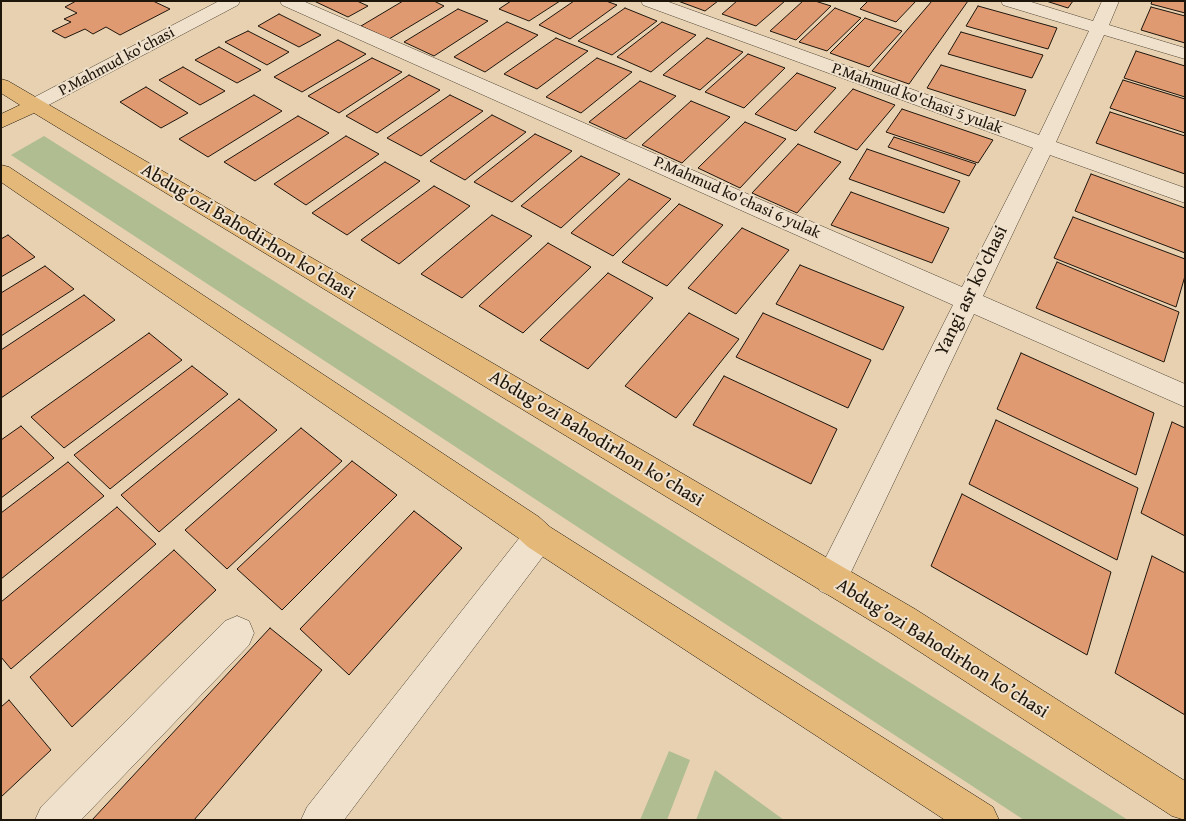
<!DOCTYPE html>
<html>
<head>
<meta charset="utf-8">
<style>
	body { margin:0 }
	#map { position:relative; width:1186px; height:821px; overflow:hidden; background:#e7d1b1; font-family:"Gentium Book Plus",serif }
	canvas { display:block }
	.frame { position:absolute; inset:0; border:2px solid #1e150b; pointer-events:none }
</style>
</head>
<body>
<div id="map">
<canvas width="1186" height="821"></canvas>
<div class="frame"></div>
</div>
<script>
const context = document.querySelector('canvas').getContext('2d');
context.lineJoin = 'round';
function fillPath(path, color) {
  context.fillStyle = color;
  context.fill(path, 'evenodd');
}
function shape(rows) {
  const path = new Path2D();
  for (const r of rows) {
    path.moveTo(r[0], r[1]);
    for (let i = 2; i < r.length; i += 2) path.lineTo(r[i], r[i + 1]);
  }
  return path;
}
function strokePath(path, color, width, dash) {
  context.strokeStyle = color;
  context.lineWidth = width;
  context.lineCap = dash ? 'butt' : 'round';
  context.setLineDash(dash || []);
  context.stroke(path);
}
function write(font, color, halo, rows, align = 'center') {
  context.font = font + ' "Gentium Book Plus",serif';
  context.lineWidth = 4;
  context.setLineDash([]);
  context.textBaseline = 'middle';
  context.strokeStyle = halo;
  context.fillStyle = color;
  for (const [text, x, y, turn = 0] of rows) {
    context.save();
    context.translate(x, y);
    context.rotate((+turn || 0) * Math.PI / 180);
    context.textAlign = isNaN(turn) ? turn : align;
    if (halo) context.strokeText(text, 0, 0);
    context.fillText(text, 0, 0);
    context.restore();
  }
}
fillPath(shape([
	[44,136,1128,820,1024,820,11,155],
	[669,751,690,760,667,820,640,820],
	[715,770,784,820,696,820]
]), '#afbd91');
const building = shape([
	[76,1,153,1,170,9,120,35,106,27,93,34,85,29,65,38,52,31,71,22,64,19,77,13,65,7,76,1],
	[314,1,357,1,368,6,348,17,314,1],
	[403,1,434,1,444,6,389,39,361,26,403,1],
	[511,1,560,1,529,21,499,9,511,1],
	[574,1,606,1,617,5,570,39,539,25,574,1],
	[678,1,718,1,705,11,678,1],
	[737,1,785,1,756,26,722,14,737,1],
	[803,1,815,1,831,6,796,40,770,31,803,1],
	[868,1,916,1,896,22,860,9,868,1],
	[932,1,968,1,909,84,872,71,932,1],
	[1046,1,1073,1,1068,8,1046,1],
	[1152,1,1185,1,1185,13,1151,4,1152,1],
	[978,6,1057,28,1048,49,966,26,978,6],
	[1151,7,1185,16,1185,43,1141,30,1151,7],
	[625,8,657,21,612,55,578,41,625,8],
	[835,8,861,18,827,51,799,42,835,8],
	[458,9,488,21,434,56,404,42,458,9],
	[279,14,321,35,299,47,258,26,279,14],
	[865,18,902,31,869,67,830,53,865,18],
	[507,22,538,35,485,72,454,57,507,22],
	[662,22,696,35,651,72,617,57,662,22],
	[248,31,289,52,267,65,225,42,248,31],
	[961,32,1043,55,1032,78,948,54,961,32],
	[556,38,588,51,537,89,504,74,556,38],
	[707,38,743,52,700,90,663,75,707,38],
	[338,40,366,54,302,92,274,77,338,40],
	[219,47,261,70,237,83,195,60,219,47],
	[1136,51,1185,66,1185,97,1124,78,1136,51],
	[748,54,785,68,744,108,705,92,748,54],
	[372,58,402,72,339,113,308,96,372,58],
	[597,58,632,72,581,113,546,97,597,58],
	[941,65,1026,90,1015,116,927,88,941,65],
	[183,67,225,91,200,105,159,80,183,67],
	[797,73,836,88,796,131,755,114,797,73],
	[409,75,440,90,377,133,346,116,409,75],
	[1123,80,1185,99,1185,133,1110,108,1123,80],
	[640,81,676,96,626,139,589,122,640,81],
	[146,87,188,113,161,128,120,102,146,87],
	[853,89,895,105,857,150,814,132,853,89],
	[254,95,282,111,208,157,179,139,254,95],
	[450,95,483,111,421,156,387,138,450,95],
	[691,101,730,117,682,163,642,145,691,101],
	[902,109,993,140,978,163,886,132,902,109],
	[1110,112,1185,136,1185,174,1096,143,1110,112],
	[492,115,526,132,465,180,430,161,492,115],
	[298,116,329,133,255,181,224,162,298,116],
	[745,122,786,139,740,188,698,168,745,122],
	[535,134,572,151,512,202,474,182,535,134],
	[346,136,379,154,306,205,274,184,346,136],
	[894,137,976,164,969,176,888,147,894,137],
	[798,144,841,162,797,213,752,193,798,144],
	[867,149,960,181,944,213,849,179,867,149],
	[581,156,620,174,561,228,521,206,581,156],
	[385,162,420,181,347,235,312,213,385,162],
	[1091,174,1185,208,1185,253,1075,211,1091,174],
	[629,179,671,199,613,256,571,233,629,179],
	[434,186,470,206,399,264,361,240,434,186],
	[851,192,949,228,932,263,831,225,851,192],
	[679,204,723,225,667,286,622,262,679,204],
	[492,215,532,236,462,298,421,274,492,215],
	[1073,217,1185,259,1185,276,1176,307,1054,258,1073,217],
	[742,228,789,250,736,314,688,288,742,228],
	[8,235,35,257,1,277,1,239,8,235],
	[548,243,591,267,523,333,479,306,548,243],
	[1057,262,1179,312,1164,362,1036,308,1057,262],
	[800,265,904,307,883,350,776,304,800,265],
	[45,266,74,289,1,336,1,293,45,266],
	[608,273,653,298,588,369,540,340,608,273],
	[84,295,115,320,1,398,1,350,84,295],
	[689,313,739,339,676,418,625,386,689,313],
	[763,313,871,360,848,408,736,357,763,313],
	[149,333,182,360,64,448,31,417,149,333],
	[1021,353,1154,413,1136,475,997,409,1021,353],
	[192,366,228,394,110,489,74,455,192,366],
	[724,376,837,429,811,484,693,425,724,376],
	[239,399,277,430,159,532,121,495,239,399],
	[996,420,1138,488,1117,560,969,484,996,420],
	[1172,422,1185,428,1185,536,1141,513,1172,422],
	[21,426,54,458,1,498,1,440,21,426],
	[301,428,342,461,227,569,185,530,301,428],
	[352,461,397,495,282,610,237,569,352,461],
	[68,462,104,496,1,579,1,513,68,462],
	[962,494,1111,572,1087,655,931,566,962,494],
	[117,507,156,544,11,669,1,657,1,602,117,507],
	[414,511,462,548,349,675,300,629,414,511],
	[174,550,216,590,72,727,30,677,174,550],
	[1152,556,1185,573,1185,715,1115,673,1152,556],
	[270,628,322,670,194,820,92,820,270,628],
	[9,700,51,750,1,797,1,707,9,700]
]);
fillPath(building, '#e09a72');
strokePath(building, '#1e150b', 1);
const minor = shape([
	[219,1,240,1,238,5,41,109,34,111,27,109,24,105,27,101,219,1],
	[280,1,303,1,962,287,1033,148,643,5,641,1,666,1,1039,135,1089,31,1003,5,1001,1,1028,1,1093,21,1102,1,1119,1,1109,25,1185,48,1185,59,1104,35,1056,142,1185,188,1185,203,1050,155,983,296,1185,384,1185,407,974,314,842,591,831,596,820,591,815,580,820,569,953,305,282,5,280,1],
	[539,522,550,527,554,537,550,547,344,820,301,820,307,807,528,527,539,522],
	[237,616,249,621,254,633,249,645,81,820,35,820,41,807,225,621,237,616]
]);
const major = shape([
	[1,79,8,81,915,609,1185,781,1185,820,1172,816,891,633,34,113,1,128,1,114,20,105,1,93,1,79],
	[1,165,9,167,539,517,550,527,993,807,999,820,945,820,528,547,517,537,1,182,1,165]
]);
strokePath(minor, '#504434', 1);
strokePath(major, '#1e150b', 1);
fillPath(minor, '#efe1cc');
fillPath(major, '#e4b878');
write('16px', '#1e150b', '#efe1cc', [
	["P.Mahmud ko'chasi",117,62,-28],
	["P.Mahmud ko'chasi 5 yulak",917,99,20],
	["P.Mahmud ko'chasi 6 yulak",737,198,24]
]);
write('19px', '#1e150b', '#efe1cc', [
	["Abdug’ozi Bahodirhon ko’chasi",248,232,31],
	["Yangi asr ko'chasi",972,291,-64],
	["Abdug’ozi Bahodirhon ko’chasi",596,439,31],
	["Abdug’ozi Bahodirhon ko’chasi",942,649,32]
]);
</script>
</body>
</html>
